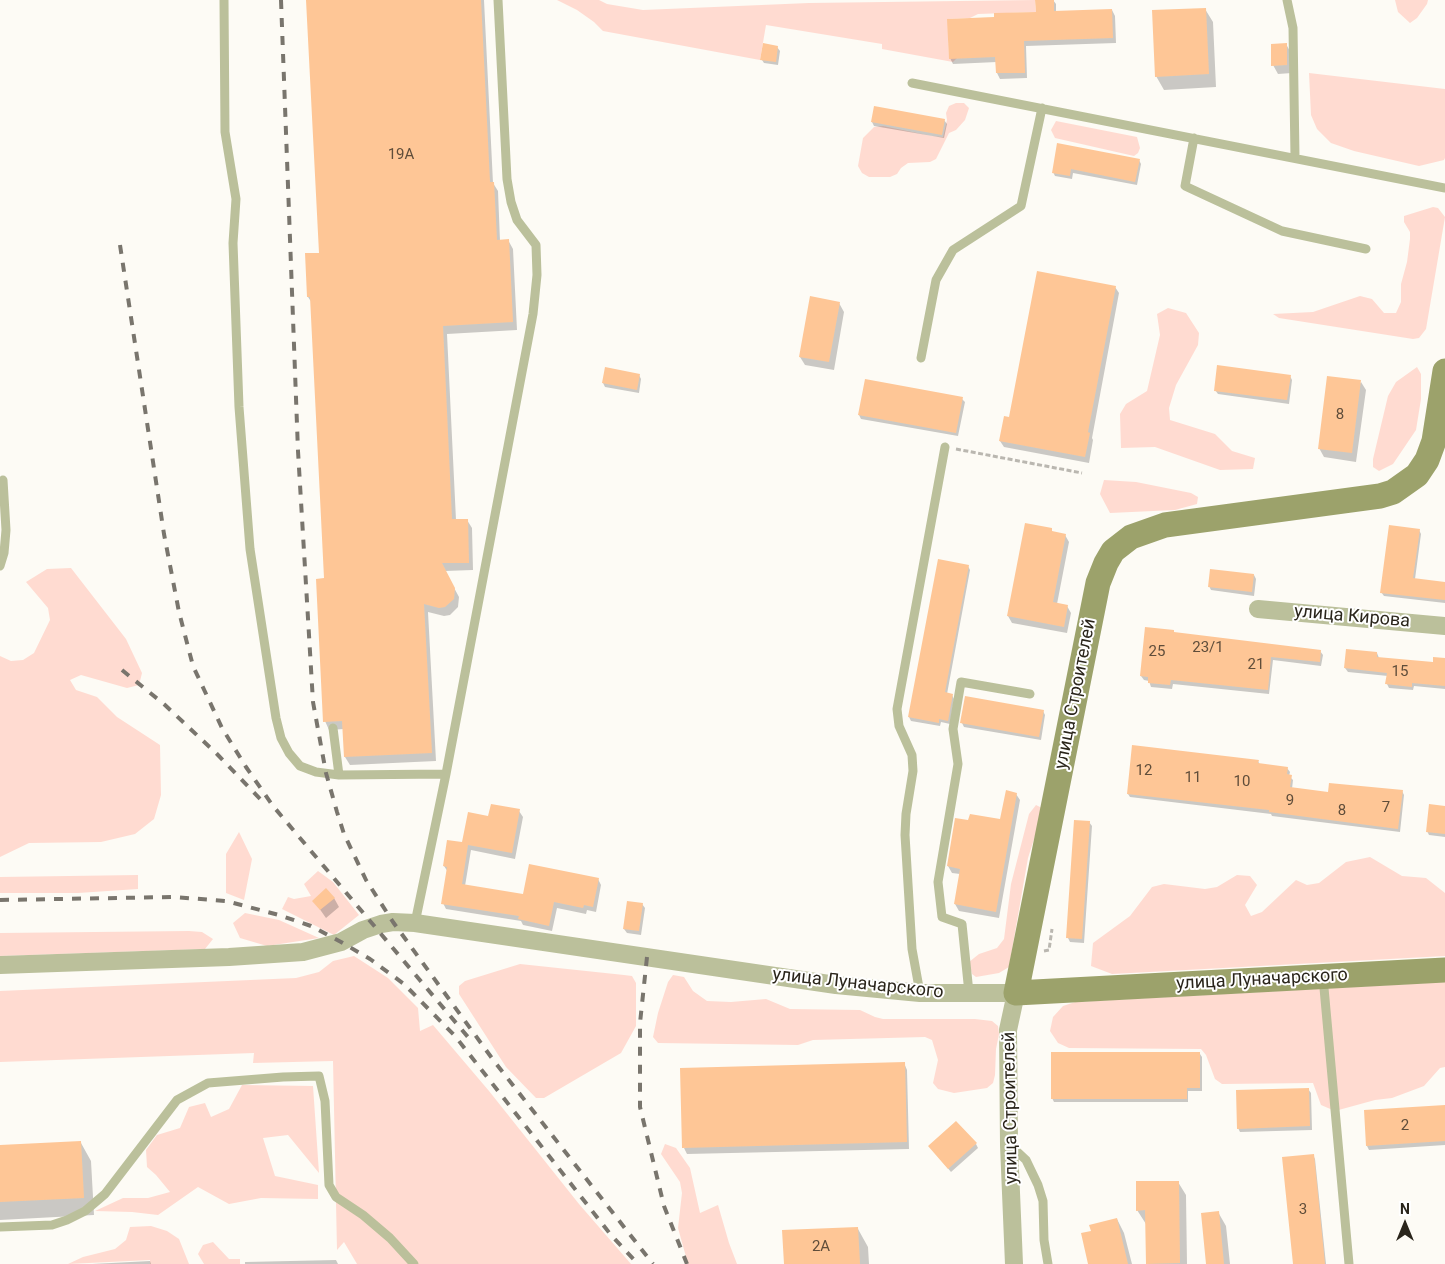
<!DOCTYPE html>
<html>
<head>
<meta charset="utf-8">
<style>
	body { margin:0 }
	#map { position:relative; width:1445px; height:1264px; overflow:hidden; background:#fdfbf5; font-family:Roboto,sans-serif }
	canvas { display:block }
	.north { position:absolute; left:1380px; top:1199px; width:50px; height:50px; -webkit-text-stroke:4px #fff; paint-order:stroke; rotate:0deg; font-size:14px; font-weight:700; line-height:20px; text-align:center; color:#2a251b }
	.north::after { content:''; display:block; margin:auto; width:18px; height:22px; background:#2a251b; clip-path:polygon(50% 0,100% 100%,50% 72%,0 100%) }
</style>
</head>
<body>
<div id="map">
<canvas width="1445" height="1264"></canvas>
<div class="north">N</div>
</div>
<script>
const context = document.querySelector('canvas').getContext('2d');
context.lineJoin = 'round';
function fillPath(path, color) {
  context.fillStyle = color;
  context.fill(path, 'evenodd');
}
function shape(rows) {
  const path = new Path2D();
  for (const r of rows) {
    path.moveTo(r[0], r[1]);
    for (let i = 2; i < r.length; i += 2) path.lineTo(r[i], r[i + 1]);
  }
  return path;
}
function strokePath(path, color, width, dash) {
  context.strokeStyle = color;
  context.lineWidth = width;
  context.lineCap = dash ? 'butt' : 'round';
  context.setLineDash(dash || []);
  context.stroke(path);
}
function write(font, color, halo, rows, align = 'center') {
  context.font = font + ' Roboto,sans-serif';
  context.lineWidth = 4;
  context.setLineDash([]);
  context.textBaseline = 'middle';
  context.strokeStyle = halo;
  context.fillStyle = color;
  for (const [text, x, y, turn = 0] of rows) {
    context.save();
    context.translate(x, y);
    context.rotate((+turn || 0) * Math.PI / 180);
    context.textAlign = isNaN(turn) ? turn : align;
    if (halo) context.strokeText(text, 0, 0);
    context.fillText(text, 0, 0);
    context.restore();
  }
}
fillPath(shape([
	[557,0,599,0,607,4,643,10,809,3,1035,0,1036,12,978,14,970,18,948,19,949,58,957,58,953,62,882,49,882,44,766,25,760,60,603,31,594,22,577,10],
	[1395,0,1428,0,1427,4,1417,18,1410,23,1398,12],
	[1309,73,1445,89,1445,158,1444,160,1419,166,1354,151,1331,143,1317,129,1311,115],
	[956,103,964,103,969,108,965,120,956,130,949,133,936,159,930,162,908,163,901,168,897,174,890,177,869,177,862,173,858,166,863,138,874,127,883,126,932,136,943,137,947,120,946,113,949,106],
	[1056,121,1137,137,1140,148,1138,153,1134,156,1055,138,1051,130],
	[1433,207,1438,208,1445,217,1426,329,1419,338,1413,339,1279,318,1273,314,1313,312,1360,296,1372,299,1384,313,1396,313,1401,302,1401,284,1407,262,1410,239,1410,232,1404,222,1404,216],
	[1168,308,1186,313,1199,333,1198,345,1176,385,1169,408,1170,420,1215,434,1232,451,1255,458,1253,469,1220,470,1155,447,1121,448,1120,414,1126,404,1147,391,1160,335,1157,314],
	[1417,367,1421,374,1421,399,1416,430,1393,464,1379,471,1373,467,1373,459,1388,396,1396,382],
	[1104,480,1136,482,1191,493,1198,497,1197,504,1175,510,1110,513,1100,494],
	[71,568,126,639,142,673,139,685,127,688,81,675,70,680,76,690,97,697,117,717,160,745,161,795,154,819,135,834,101,842,29,843,0,857,0,656,11,661,23,660,34,653,50,620,48,608,26,582,47,569],
	[1036,805,1042,808,1042,814,1028,858,1009,967,999,973,976,977,972,974,969,962,979,954,997,948,1004,939,1011,884,1029,814],
	[239,832,252,859,244,900,226,893,226,854],
	[1370,857,1402,876,1426,878,1445,893,1445,956,1112,974,1091,966,1093,943,1130,916,1152,887,1164,884,1205,889,1217,887,1237,875,1250,876,1257,885,1245,905,1251,916,1262,912,1296,880,1307,885,1319,883,1346,862],
	[318,871,333,882,359,915,334,935,282,909,288,897,294,899,311,896,304,884],
	[138,875,138,889,78,893,0,893,0,877],
	[245,913,279,920,319,938,267,946,240,938,233,923],
	[189,931,202,932,213,939,205,949,0,956,0,933],
	[354,956,388,978,418,1008,420,1031,433,1025,489,1091,579,1204,631,1264,357,1264,344,1242,337,1250,333,1061,253,1063,254,1053,0,1062,0,991,296,978,319,972,333,961],
	[520,964,624,975,632,976,636,983,636,1026,621,1053,544,1098,536,1098,506,1067,459,994,459,986,465,981],
	[673,975,684,977,693,991,707,1001,731,1002,766,999,790,1009,860,1010,875,1017,883,1019,975,1019,992,1021,998,1026,999,1034,996,1049,995,1075,993,1083,987,1088,954,1093,938,1089,933,1083,938,1060,932,1040,925,1037,813,1040,798,1045,658,1043,653,1037,658,1013,668,982],
	[1445,982,1445,1067,1440,1068,1424,1086,1392,1098,1375,1100,1335,1111,1321,1105,1313,1083,1222,1084,1215,1079,1206,1055,1201,1049,1069,1048,1058,1043,1050,1031,1053,1017,1063,1006,1075,1002],
	[242,1085,313,1086,319,1173,288,1135,263,1138,275,1176,318,1185,318,1199,261,1198,229,1204,198,1187,158,1215,132,1212,95,1211,123,1198,148,1198,170,1192,156,1175,147,1167,146,1150,157,1135,180,1128,189,1107,205,1103,211,1117,229,1109],
	[665,1144,676,1148,690,1168,700,1213,718,1205,729,1243,737,1264,688,1264,678,1228,682,1193,680,1182,661,1154],
	[151,1226,167,1231,179,1239,189,1264,150,1264,150,1260,68,1264,83,1257,115,1249,126,1240,130,1227],
	[213,1242,229,1259,240,1259,240,1264,204,1264,198,1254,203,1245]
]), '#ffdbd1');
fillPath(shape([
	[307,0,484,0,493,183,498,191,500,241,508,240,513,249,517,330,447,334,456,520,467,520,472,528,473,570,445,571,459,597,458,607,450,615,444,616,428,612,436,761,350,765,345,757,344,729,329,730,325,721,326,580,312,303,308,297,320,254],
	[1037,0,1053,0,1056,4,1056,12,1112,10,1115,16,1116,43,1026,46,1027,78,1000,79,997,73,997,62,953,64,950,58,1037,13],
	[1205,9,1213,22,1216,87,1164,90,1156,76],
	[1286,44,1291,53,1292,73,1278,74,1273,65],
	[777,47,780,51,778,65,764,63,762,60],
	[944,120,947,124,944,138,874,126,872,122],
	[1058,144,1139,160,1141,164,1137,185,1073,173,1072,179,1055,176,1053,172],
	[1115,287,1119,293,1092,438,1093,440,1089,463,1004,447,1000,441,1010,419],
	[839,303,844,312,834,370,805,365,800,357],
	[606,368,639,375,641,379,639,393,605,387,603,383],
	[1290,376,1292,380,1289,404,1218,394,1215,390],
	[1361,382,1366,390,1356,462,1324,457,1319,448],
	[962,399,965,402,958,436,861,419,859,415],
	[1051,529,1053,533,1065,535,1069,542,1057,604,1067,606,1071,613,1067,633,1012,623,1008,616],
	[1419,530,1421,534,1415,579,1445,583,1445,603,1384,596,1381,592],
	[968,566,970,570,947,694,952,695,954,699,950,724,941,722,940,726,911,721,909,717],
	[1254,575,1256,579,1254,596,1211,590,1209,586],
	[1175,634,1320,651,1323,655,1321,666,1273,660,1269,694,1173,684,1172,689,1151,687,1149,681,1144,680,1141,676],
	[1347,650,1377,653,1379,658,1434,664,1445,659,1445,689,1414,686,1413,690,1389,688,1387,684,1388,676,1348,672,1345,668],
	[1043,711,1045,715,1041,740,964,727,962,723],
	[1258,761,1260,765,1287,768,1290,772,1289,776,1293,780,1292,789,1329,793,1402,791,1404,795,1400,832,1272,816,1271,814,1130,797,1128,794],
	[1016,794,1020,800,999,918,959,911,955,904,960,874,952,873,948,866,969,822,1001,821],
	[1445,807,1445,837,1429,835,1427,831],
	[519,811,523,817,515,859,471,850,465,886,524,895,598,879,601,885,596,912,587,910,586,914,557,908,552,931,523,925,521,921,446,909,443,903,448,872,444,866,463,843,489,818],
	[1089,822,1092,826,1084,943,1070,942,1068,938],
	[334,898,339,907,326,918,314,901],
	[642,904,645,908,641,935,627,933,624,929],
	[1200,1054,1202,1057,1202,1091,1188,1091,1188,1102,1054,1102,1052,1098],
	[904,1063,907,1070,909,1149,687,1154,684,1148],
	[1308,1089,1311,1093,1312,1130,1240,1132,1238,1128],
	[1445,1106,1445,1145,1369,1150,1367,1146,1365,1111],
	[81,1143,91,1161,94,1215,0,1220,0,1147],
	[976,1144,978,1148,951,1172,930,1147],
	[1313,1155,1315,1159,1326,1264,1294,1264],
	[1178,1182,1186,1195,1187,1264,1148,1264,1146,1224,1137,1210],
	[1218,1212,1226,1226,1230,1264,1208,1264],
	[1117,1219,1124,1233,1132,1264,1089,1264,1092,1232],
	[858,1229,868,1247,869,1264,785,1264],
	[336,1260,338,1264,245,1264,245,1262],
	[150,1261,151,1264,92,1264]
]), '#0003');
fillPath(shape([
	[306,0,481,0,490,182,494,182,497,240,509,239,513,322,443,326,452,519,468,519,469,563,442,563,455,588,454,599,445,607,439,608,424,604,432,753,344,757,342,721,323,722,316,579,324,578,310,297,307,297,305,253,319,253],
	[1035,0,1054,0,1054,11,1112,9,1113,38,1024,41,1025,73,996,73,995,57,949,59,947,19,994,17,994,13,1036,12],
	[1206,8,1209,74,1155,77,1152,10],
	[763,43,778,46,776,62,760,60],
	[1287,43,1287,65,1271,66,1271,44],
	[874,106,945,119,942,135,871,122],
	[1057,143,1140,159,1135,182,1071,169,1070,176,1052,173],
	[1037,271,1116,286,1088,432,1090,433,1085,457,999,441,1004,416,1009,417],
	[810,296,840,302,829,362,799,357],
	[1217,365,1291,375,1287,400,1214,391],
	[605,367,640,374,637,390,602,383],
	[1327,376,1361,380,1352,453,1318,449],
	[865,379,963,397,956,433,858,415],
	[1025,523,1052,528,1052,531,1066,534,1053,602,1068,605,1064,627,1007,616],
	[1389,525,1420,529,1413,578,1445,582,1445,600,1380,593],
	[938,559,969,565,945,692,953,694,948,721,939,719,939,723,908,717],
	[1210,569,1254,574,1252,592,1208,587],
	[1145,627,1174,630,1174,632,1321,650,1320,662,1271,657,1268,690,1171,680,1170,685,1148,683,1148,677,1140,676],
	[1346,649,1377,652,1377,657,1433,662,1433,657,1445,658,1445,686,1412,683,1412,687,1385,684,1387,673,1344,668],
	[965,696,1044,710,1039,737,960,723],
	[1132,745,1259,760,1258,763,1288,767,1287,774,1292,775,1290,787,1328,792,1329,783,1403,790,1398,829,1269,812,1269,810,1127,794],
	[1006,790,1017,793,996,912,954,904,960,869,947,866,955,818,968,820,970,814,1000,819],
	[491,804,520,809,512,853,468,845,462,884,523,894,529,864,599,878,593,907,584,905,583,908,554,902,549,926,518,919,519,916,441,904,447,867,443,866,447,840,462,842,468,812,488,816],
	[1429,804,1445,806,1445,834,1426,832],
	[1074,820,1090,821,1082,939,1066,938],
	[326,888,335,898,320,910,312,901],
	[627,901,643,903,639,931,623,929],
	[1051,1052,1200,1052,1200,1088,1187,1088,1187,1099,1051,1099],
	[905,1062,907,1142,682,1148,680,1068],
	[1309,1088,1310,1126,1237,1129,1236,1090],
	[1445,1105,1445,1141,1366,1146,1364,1110],
	[956,1121,977,1143,948,1169,928,1146],
	[81,1141,84,1198,0,1202,0,1145],
	[1314,1154,1325,1264,1293,1264,1282,1157],
	[1136,1181,1179,1181,1180,1263,1146,1264,1145,1210,1136,1211],
	[1219,1211,1224,1264,1206,1264,1201,1213],
	[1117,1218,1128,1264,1088,1264,1081,1233,1091,1231,1089,1225],
	[858,1227,860,1264,784,1264,782,1230]
]), '#fec696');
strokePath(shape([
	[956,449,1082,473],
	[1044,951,1049,950,1052,929]
]), '#bab7b0', 3, [5, 2.5]);
strokePath(shape([
	[224,0,225,132,236,199,233,243,239,407,250,549,276,718,281,738,289,753,300,766,316,772,339,775],
	[1287,0,1293,28,1295,157],
	[912,83,1445,188],
	[1194,138,1185,186,1282,231,1366,249],
	[921,358,936,280,953,250,1021,206,1042,108],
	[0,566,4,553,6,530,3,480],
	[333,728,339,775,446,774],
	[415,923,446,774,533,314,537,275,536,245,517,220,511,202,507,179,498,0],
	[1323,977,1349,1264],
	[920,993,912,949,905,835,906,814,913,771,912,755,899,726,897,709,945,447],
	[969,993,962,924,942,917,938,882,958,764,953,729,961,682,1030,694],
	[1010,1145,1026,1160,1038,1185,1043,1201,1044,1240,1048,1264],
	[0,1227,52,1225,67,1220,85,1211,105,1194,177,1100,208,1083,283,1077,319,1076,325,1101,329,1185,336,1197,363,1215,390,1238,414,1264]
]), '#bbc09b', 9);
strokePath(shape([
	[1258,609,1445,626],
	[0,965,229,957,303,952,341,942,363,930,381,924,393,922,415,923,836,985,920,993,1016,993,1008,1030,1009,1145,1014,1264]
]), '#bbc09b', 18);
strokePath(shape([
	[1445,371,1434,441,1427,460,1417,475,1393,492,1380,496,1165,525,1131,537,1113,551,1106,563,1098,583,1016,993,1445,970]
]), '#9ca26b', 25);
strokePath(shape([
	[281,0,298,451,313,702,326,773,337,812,344,834,366,880,393,922,494,1061,653,1264],
	[120,245,164,534,179,612,193,666,222,728,246,767,273,806,473,1043],
	[122,670,165,705,217,754,266,805],
	[0,900,174,897,226,901,279,915,311,926,341,942,370,959,404,984,455,1036,611,1235,638,1264],
	[647,957,640,1023,640,1107,664,1206,687,1264]
]), '#79756d', 4, [9, 9]);
write('15px', '#5f4d3a', null, [
	["19А",401,155],
	["8",1340,415],
	["23/1",1208,648],
	["25",1157,652],
	["21",1256,665],
	["15",1400,672],
	["12",1144,771],
	["11",1193,778],
	["10",1242,782],
	["9",1290,801],
	["7",1386,808],
	["8",1342,811],
	["2",1405,1126],
	["3",1303,1210],
	["2А",821,1247]
]);
write('18px', '#2a251b', '#fff', [
	["улица Кирова",1352,617,5],
	["улица Строителей",1076,694,-79],
	["улица Луначарского",1262,980,-3],
	["улица Луначарского",858,984,6],
	["улица Строителей",1011,1108,-91]
]);
</script>
</body>
</html>
